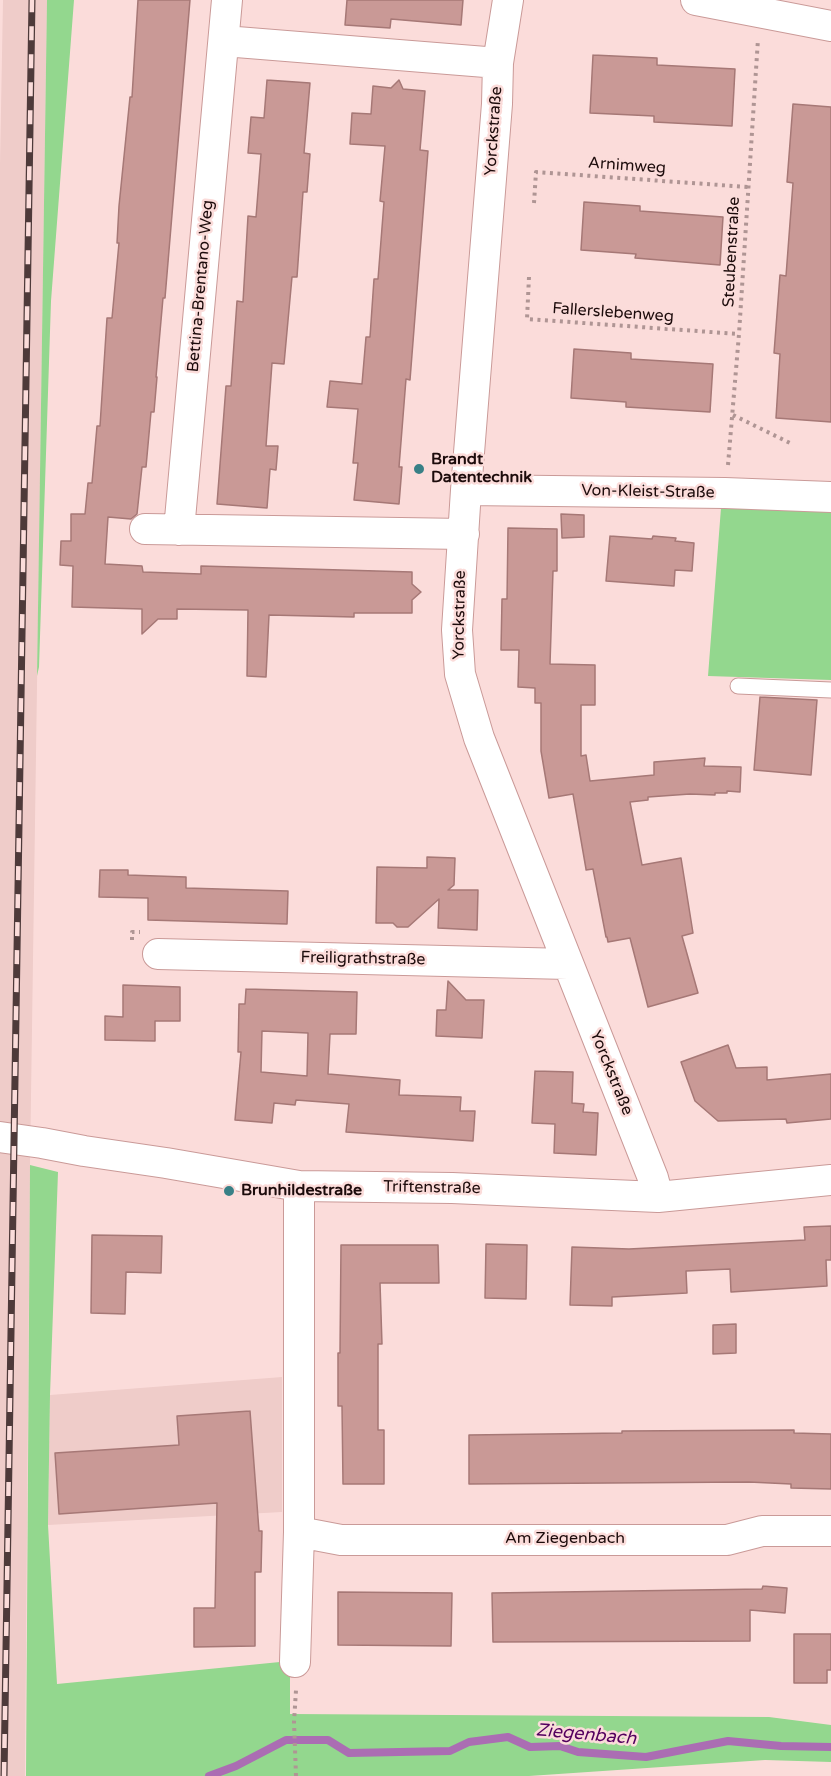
<!DOCTYPE html>
<html>
<head>
<meta charset="utf-8">
<style>
	body { margin:0 }
	canvas { display:block; background:#fbdcda }
</style>
</head>
<body>
<canvas width="831" height="1776"></canvas>
<script>
const context = document.querySelector('canvas').getContext('2d');
context.lineJoin = 'round';
function fillPath(path, color) {
  context.fillStyle = color;
  context.fill(path, 'evenodd');
}
function shape(rows) {
  const path = new Path2D();
  for (const r of rows) {
    path.moveTo(r[0], r[1]);
    for (let i = 2; i < r.length; i += 2) path.lineTo(r[i], r[i + 1]);
  }
  return path;
}
function strokePath(path, color, width, dash) {
  context.strokeStyle = color;
  context.lineWidth = width;
  context.lineCap = dash ? 'butt' : 'round';
  context.setLineDash(dash || []);
  context.stroke(path);
}
function write(font, color, halo, rows, align = 'center') {
  context.font = font + ' "Varela Round",sans-serif';
  context.lineWidth = 5;
  context.setLineDash([]);
  context.textBaseline = 'middle';
  context.strokeStyle = halo;
  context.fillStyle = color;
  for (const [text, x, y, turn = 0] of rows) {
    context.save();
    context.translate(x, y);
    context.rotate((+turn || 0) * Math.PI / 180);
    context.textAlign = isNaN(turn) ? turn : align;
    if (halo) context.strokeText(text, 0, 0);
    context.fillText(text, 0, 0);
    context.restore();
  }
}
fillPath(shape([
	[3,0,47,0,30,1165,25,1776,0,1776,0,165],
	[282,1377,282,1512,48,1525,50,1395]
]), '#efccc9');
fillPath(shape([
	[47,0,74,0,51,301,39,667,37,676],
	[721,508,831,512,831,680,708,676],
	[30,1165,58,1172,50,1395,48,1525,57,1684,290,1661,290,1714,769,1717,831,1725,831,1762,765,1760,529,1776,26,1776]
]), '#93d78e');
strokePath(shape([
	[209,1776,236,1766,286,1740,328,1740,349,1753,450,1751,469,1742,508,1737,530,1747,560,1746,578,1752,646,1757,728,1741,781,1746,831,1747]
]), '#ab6db3', 8);
const building = shape([
	[138,0,190,0,165,298,163,298,156,377,157,377,154,412,151,412,146,467,142,467,137,514,131,519,108,517,105,564,142,566,143,572,201,574,201,566,412,572,412,584,421,592,412,600,412,613,354,613,354,617,269,615,266,677,247,676,248,610,177,609,177,619,158,619,142,634,142,609,72,607,73,566,60,565,61,541,71,541,71,514,85,514,88,483,92,483,97,426,100,426,107,318,112,318,119,243,117,243,119,206,130,97,132,97,138,0],
	[347,0,463,0,461,25,391,19,390,28,345,25,347,0],
	[593,55,657,58,657,65,735,69,732,126,654,122,654,116,590,113,593,55],
	[267,80,310,83,304,153,310,154,307,192,303,192,297,277,292,277,284,364,272,363,266,446,278,446,276,470,270,469,267,508,217,504,226,386,231,386,237,301,243,302,248,216,256,217,261,154,248,153,251,117,264,118,267,80],
	[399,80,403,89,425,91,420,150,428,151,410,380,406,379,399,467,402,467,399,504,354,500,358,463,353,463,358,409,327,407,330,381,362,384,366,337,370,337,374,279,378,279,384,202,380,201,385,146,350,144,352,113,371,114,373,86,391,88,399,80],
	[793,104,831,107,831,422,776,418,780,354,774,353,780,275,786,276,793,183,787,182,793,104],
	[584,202,640,206,640,211,723,217,720,265,635,258,636,254,581,250,584,202],
	[574,349,631,353,631,359,713,364,710,412,626,407,626,402,571,398,574,349],
	[561,514,584,515,584,537,562,538,561,514],
	[508,528,557,529,557,571,553,571,550,664,595,665,595,705,581,705,581,756,586,755,590,781,654,775,654,762,705,758,704,766,741,767,740,792,727,791,727,793,715,793,715,795,690,794,648,797,648,800,630,802,642,865,681,858,693,933,682,936,698,993,648,1007,630,938,608,942,607,937,606,937,593,869,586,870,586,869,573,794,549,798,541,751,541,703,535,703,535,688,518,687,519,650,501,650,502,599,507,599,508,528],
	[610,536,652,539,653,536,676,538,675,541,694,543,692,571,675,570,674,586,606,581,610,536],
	[760,697,817,700,811,775,754,770,760,697],
	[427,857,455,858,454,885,448,890,478,890,477,930,438,928,439,899,408,927,397,927,393,923,376,923,377,867,427,868,427,857],
	[100,870,128,870,128,875,186,877,186,888,288,891,287,924,148,920,148,898,99,897,100,870],
	[448,981,466,1000,484,1000,482,1038,436,1036,437,1010,446,1010,448,981],
	[123,985,180,987,180,1021,155,1021,155,1041,105,1040,105,1016,123,1017,123,985],
	[246,989,357,992,356,1034,330,1034,328,1074,400,1080,399,1095,461,1097,460,1111,475,1111,473,1141,346,1132,349,1104,296,1100,295,1105,274,1103,272,1123,235,1120,241,1052,238,1052,239,1004,245,1004,246,989],
	[262,1031,308,1033,307,1076,261,1072,262,1031],
	[728,1045,736,1068,767,1067,767,1080,831,1074,831,1119,787,1123,786,1119,718,1121,695,1101,681,1062,728,1045],
	[535,1071,573,1072,572,1103,584,1104,583,1112,598,1113,596,1155,554,1153,555,1124,532,1123,535,1071],
	[831,1226,831,1260,826,1260,827,1286,731,1292,730,1269,686,1271,687,1293,612,1297,612,1306,570,1305,572,1247,629,1249,805,1240,804,1227,831,1226],
	[92,1235,162,1236,161,1273,126,1272,125,1314,91,1313,92,1235],
	[486,1244,527,1245,526,1299,485,1298,486,1244],
	[341,1245,438,1245,439,1283,380,1283,382,1344,378,1344,378,1430,384,1430,384,1484,343,1484,342,1406,338,1406,338,1353,340,1353,341,1245],
	[736,1324,736,1353,713,1354,713,1325,736,1324],
	[250,1411,259,1531,262,1531,261,1572,255,1572,255,1646,194,1647,194,1608,215,1608,217,1503,59,1514,55,1453,179,1445,177,1416,250,1411],
	[794,1430,794,1433,831,1434,831,1489,791,1488,791,1484,749,1482,469,1484,469,1435,622,1433,622,1431,794,1430],
	[763,1586,787,1588,785,1613,750,1610,750,1641,493,1642,492,1593,762,1589,763,1586],
	[338,1592,452,1593,451,1646,338,1645,338,1592],
	[794,1634,831,1634,831,1670,827,1670,827,1683,794,1683,794,1634]
]);
fillPath(building, '#c99996');
strokePath(building, '#a67876', 1.5);
const lane = shape([
	[738,686,831,690]
]);
const street = shape([
	[508,0,498,63,497,104,466,490,457,630,460,674,479,738,653,1178,658,1197],
	[696,0,831,26],
	[224,41,498,63],
	[466,490,725,493,831,497],
	[145,529,464,534],
	[179,530,227,0],
	[158,954,568,964],
	[0,1137,42,1143,84,1151,166,1163,299,1186,452,1188,658,1197,831,1180],
	[299,1532,341,1540,727,1540,762,1531,831,1531],
	[295,1662,299,1532,299,1186]
]);
strokePath(lane, '#ca9a98', 17);
strokePath(street, '#ca9a98', 32);
strokePath(shape([
	[534,203,536,172,748,187],
	[529,277,527,319,739,334],
	[733,415,792,444],
	[728,465,739,334,758,39],
	[132,940,132,932,140,932],
	[296,1776,294,1722,296,1690]
]), '#af9594', 4, [3, 4.5]);
strokePath(lane, '#fff', 15);
strokePath(street, '#fff', 30);
const rail = shape([
	[4,1776,32,0]
]);
strokePath(rail, '#4e3a3a', 7);
strokePath(rail, '#fbdcda', 4.5, [14]);
for (const [x, y, r, color] of [
	[419,469,6,"#388086"],
	[229,1191,6,"#388086"]
]) {
  const dot = new Path2D();
  dot.arc(x, y, r, 0, 2 * Math.PI);
  context.fillStyle = color;
  context.fill(dot);
  strokePath(dot, '#fbdcda', 2);
}
write('16px', '#1c0b0b', '#fbdcda', [
	["Yorckstraße",494,131,-86],
	["Arnimweg",627,166,4],
	["Steubenstraße",732,252,-87],
	["Bettina-Brentano-Weg",201,286,-85],
	["Fallerslebenweg",613,313,4],
	["Von-Kleist-Straße",648,492,1],
	["Yorckstraße",460,615,-89],
	["Freiligrathstraße",363,959,1],
	["Yorckstraße",611,1073,68],
	["Triftenstraße",432,1188,1],
	["Am Ziegenbach",565,1539]
]);
write('bold 16px', '#1c0b0b', '#fbdcda', [
	["Brandt",431,460],
	["Datentechnik",431,478],
	["Brunhildestraße",241,1191]
], 'left');
write('italic 18px', '#53005e', '#fbdcda', [
	["Ziegenbach",586,1735,5]
]);
</script>
</body>
</html>
